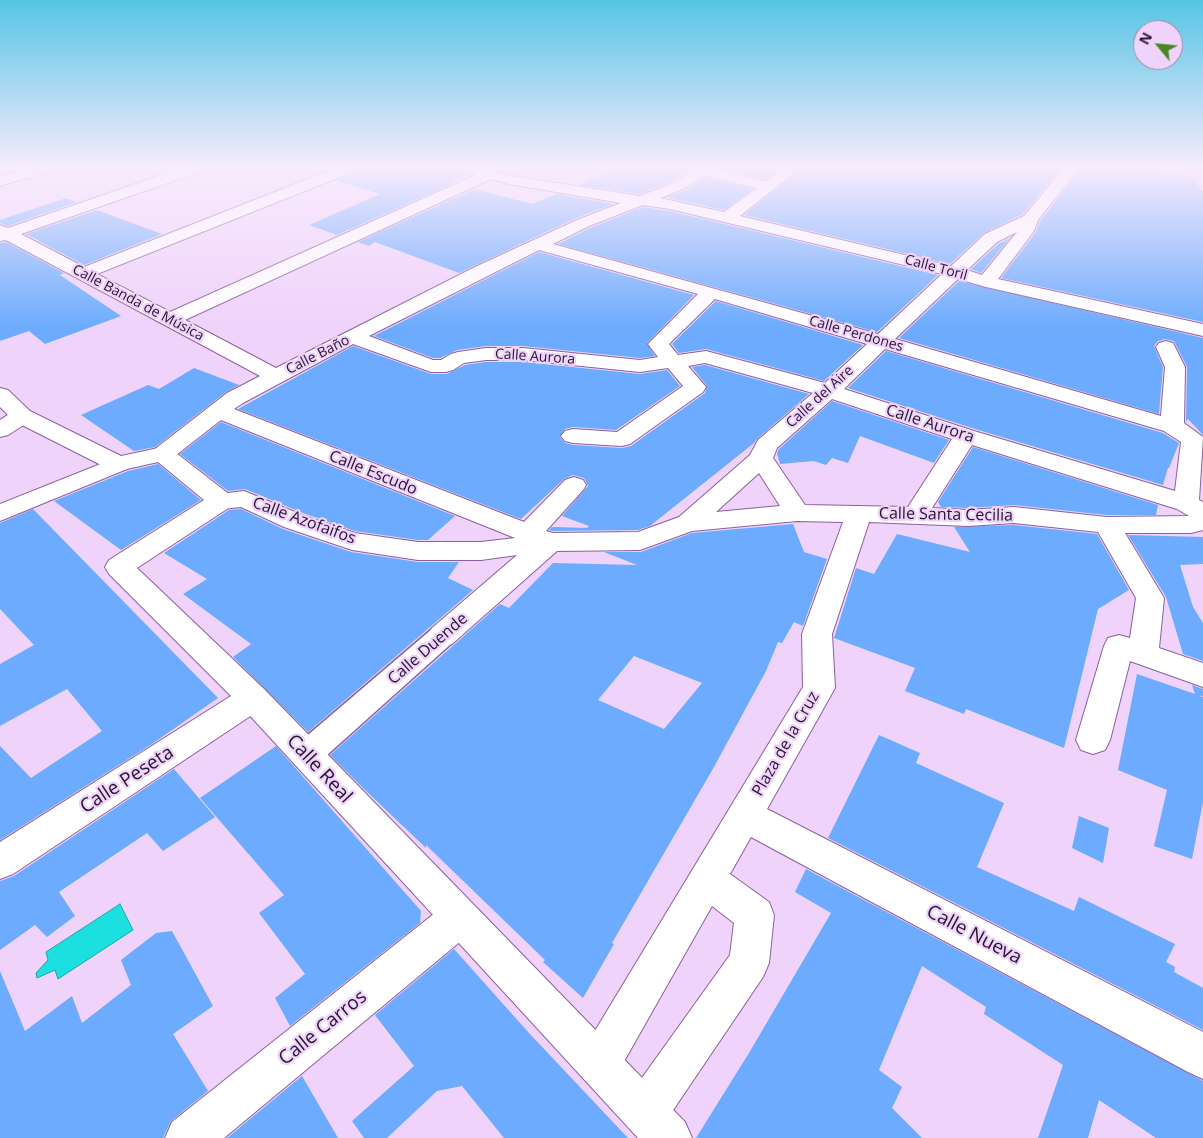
<!DOCTYPE html>
<html>
<head>
<meta charset="utf-8">
<style>
	body { margin:0 }
	#map { position:relative; width:1203px; height:1138px; overflow:hidden; background:#efd3fb; font-family:"Open Sans",sans-serif }
	canvas { display:block }
	.north { position:absolute; left:1133px; top:20px; width:50px; height:50px; box-sizing:border-box; background:#efd3fb; border:1px solid #9f87a9; border-radius:50%; rotate:298deg; font-size:14px; font-weight:700; line-height:20px; text-align:center; color:#27162e }
	.north::after { content:''; display:block; margin:auto; width:18px; height:22px; background:#4c8724; clip-path:polygon(50% 0,100% 100%,50% 72%,0 100%) }
</style>
</head>
<body>
<div id="map">
<canvas width="1203" height="1138"></canvas>
<div class="north">N</div>
</div>
<script>
const context = document.querySelector('canvas').getContext('2d');
context.lineJoin = 'round';
function fillPath(path, color) {
  context.fillStyle = color;
  context.fill(path, 'evenodd');
}
function shape(rows) {
  const path = new Path2D();
  for (const r of rows) {
    path.moveTo(r[0], r[1]);
    for (let i = 2; i < r.length; i += 2) path.lineTo(r[i], r[i + 1]);
  }
  return path;
}
function strokePath(path, color, width, dash) {
  context.strokeStyle = color;
  context.lineWidth = width;
  context.lineCap = dash ? 'butt' : 'round';
  context.setLineDash(dash || []);
  context.stroke(path);
}
function write(font, color, halo, rows, align = 'center') {
  context.font = font + ' "Open Sans",sans-serif';
  context.lineWidth = 4.5;
  context.setLineDash([]);
  context.textBaseline = 'middle';
  context.strokeStyle = halo;
  context.fillStyle = color;
  for (const [text, x, y, turn = 0] of rows) {
    context.save();
    context.translate(x, y);
    context.rotate((+turn || 0) * Math.PI / 180);
    context.textAlign = isNaN(turn) ? turn : align;
    if (halo) context.strokeText(text, 0, 0);
    context.fillText(text, 0, 0);
    context.restore();
  }
}
const water = shape([
	[120,904,133,930,58,979,55,970,37,978,36,973,48,960,46,952,120,904]
]);
fillPath(water, '#1cdfe0');
strokePath(water, '#1fa3ab', 1);
fillPath(shape([
	[359,168,458,168,461,173,468,175,451,182,454,183,337,235,309,225,380,194,336,181,356,173],
	[618,168,693,168,672,181,640,194,579,185],
	[722,168,779,168,766,179],
	[802,168,1061,168,1023,214,984,233,950,264,744,215],
	[1081,168,1138,168,1194,178,1203,192,1203,322,1001,278,1036,232,1040,221],
	[705,178,753,189,724,210,666,197,684,191],
	[475,189,532,204,557,194,614,204,576,218,459,273,375,242,369,246,358,242],
	[66,198,77,202,8,226,0,223,0,220],
	[643,207,670,211,938,275,877,332,558,244,590,228],
	[97,210,162,234,84,265,26,234],
	[1010,238,981,273,971,269,998,244],
	[6,242,64,273,60,275,121,316,45,344,29,331,0,341,0,243],
	[539,252,694,295,647,343,655,356,640,358,523,346,486,346,457,350,440,358,433,358,374,336],
	[959,281,1203,338,1203,435,1188,419,1186,422,1187,367,1174,341,1165,339,1158,341,1154,346,1163,367,1159,414,899,338],
	[716,301,863,345,824,381,706,349,679,353,672,344],
	[353,346,431,374,447,374,465,365,486,362,523,362,640,374,667,370,680,386,616,430,573,427,565,429,560,437,565,443,573,445,622,448,631,446,705,393,707,386,692,367,705,365,809,394,757,439,754,443,650,526,638,530,553,531,549,530,552,527,587,528,589,526,562,516,588,486,584,478,573,475,564,479,521,519,238,409],
	[886,351,1163,433,1179,443,1169,468,1168,468,1163,485,975,429,848,388],
	[194,368,239,385,226,392,155,447,134,451,81,415,148,385,159,389],
	[832,401,949,440,934,463,860,436,848,463,832,458,826,465,814,461,780,464,777,453,779,449],
	[221,422,455,516,428,540,418,540,355,531,303,513,245,489,228,491,180,454],
	[973,447,1158,505,1156,515,1107,515,1014,505,968,508,941,507,938,502],
	[158,464,201,500,121,550,54,501,128,471],
	[33,509,218,698,152,744,0,840,0,746,31,778,102,731,67,689,0,726,0,664,34,645,0,609,0,523],
	[241,509,283,529,351,552,418,562,459,562,448,578,473,590,308,732,233,657,251,644,183,594,207,579,164,553,229,510],
	[793,524,804,552,827,559,803,626,794,622,782,643,778,642,766,671,714,767,612,943,614,944,583,998,543,962,545,960,426,845,426,848,365,790,330,755,500,604,509,608,553,563,637,565,604,552,641,552,692,533],
	[634,656,702,683,664,729,598,700],
	[1014,525,1097,534,1129,590,1098,609,1064,748,966,709,964,714,905,691,915,668,834,638,856,568,874,574,897,534,970,552,954,527],
	[1128,535,1203,537,1203,564,1180,565,1193,607,1203,623,1203,661,1183,654,1166,597],
	[1137,674,1195,694,1192,685,1203,689,1203,696,1200,696,1203,697,1203,802,1192,859,1154,846,1167,790,1118,770],
	[879,735,920,753,916,763,1004,803,977,867,1074,911,1079,897,1175,944,1166,962,1175,967,1174,972,1203,988,1203,1030,828,838],
	[276,746,421,911,420,923,290,1026,275,998,305,974,259,913,284,895,200,798],
	[174,769,215,817,163,851,147,833,59,892,75,916,47,937,35,925,0,950,0,881,14,876],
	[1079,816,1109,828,1103,863,1072,848],
	[806,869,1203,1081,1203,1138,1156,1138,1099,1100,1088,1138,1038,1138,1063,1065,984,1014,986,1007,922,966,879,1070,902,1087,892,1108,922,1138,696,1138,749,1053,831,913,795,892],
	[172,931,213,1006,173,1034,208,1091,171,1121,163,1138,0,1138,0,971,25,1031,72,996,82,1023,131,985,121,960,156,933],
	[454,949,529,1033,628,1138,504,1138,462,1086,437,1091,387,1138,364,1138,352,1121,414,1066,375,1015],
	[302,1076,338,1138,227,1138]
]), '#6cabfd');
const pedestrian = shape([
	[442,626,452,629,455,636,452,643,317,764,306,768,295,764,291,755,295,746,432,629,442,626]
]);
const minor = shape([
	[29,168,52,168,50,171,0,186,0,177,29,168],
	[182,168,204,168,202,171,21,234,84,267,336,168,357,168,355,171,97,274,170,312,476,175,462,171,460,168,484,168,511,176,640,196,673,183,697,168,712,168,766,181,783,168,800,168,740,216,951,266,985,234,1024,216,1064,168,1079,168,1038,220,1034,231,998,279,1203,324,1203,336,986,287,958,279,895,339,1161,416,1165,367,1156,347,1159,343,1166,341,1173,343,1185,367,1184,423,1203,437,1199,500,1203,502,1203,530,1191,533,1125,533,1164,598,1159,648,1203,663,1203,687,1130,661,1110,740,1105,750,1093,754,1081,750,1076,740,1104,646,1108,638,1119,635,1130,638,1136,598,1098,532,1014,523,968,526,869,522,832,634,835,688,767,809,1203,1032,1203,1079,1188,1072,751,837,730,874,769,902,774,915,769,963,763,977,661,1128,645,1135,629,1128,622,1112,629,1096,730,955,734,923,712,906,614,1079,599,1086,584,1079,577,1064,584,1049,803,687,802,634,843,522,797,521,692,531,640,550,557,551,452,644,442,647,432,644,427,636,432,628,517,555,481,560,418,560,352,550,284,527,241,507,221,509,212,507,208,501,212,495,244,491,302,515,355,533,418,542,481,542,515,538,221,420,171,459,163,461,155,459,151,454,155,449,227,393,260,376,6,240,0,241,0,225,8,228,182,168],
	[705,176,757,188,724,212,660,198,683,189,705,176],
	[491,179,509,184,621,203,577,220,473,268,276,368,185,320,491,179],
	[643,205,670,209,942,274,878,334,553,244,589,226,643,205],
	[1017,232,982,275,967,270,997,242,1017,232],
	[539,250,698,294,648,344,658,357,640,360,523,348,486,348,458,352,451,354,441,360,433,360,369,336,539,250],
	[715,299,867,344,825,383,706,351,678,355,669,344,715,299],
	[353,344,431,372,446,372,453,370,464,363,486,360,523,360,640,372,668,368,683,386,617,432,573,429,565,431,561,436,565,441,573,443,622,446,630,444,703,392,706,387,688,366,705,363,813,393,758,440,750,455,679,517,638,532,553,533,546,531,583,490,586,485,583,480,574,477,565,480,524,522,234,409,243,403,353,344],
	[885,349,1164,431,1181,442,1175,491,974,431,844,389,885,349],
	[832,399,952,439,908,507,805,505,773,458,777,448,832,399],
	[972,445,1177,509,1189,516,1107,517,1014,507,968,510,932,508,972,445],
	[759,473,780,506,716,512,759,473],
	[22,409,30,411,33,416,30,421,8,435,0,437,0,420,14,411,22,409],
	[118,457,127,459,130,464,127,469,0,521,0,504,118,457],
	[253,686,264,689,269,698,264,707,13,874,0,879,0,842,242,689,253,686],
	[459,899,473,905,478,918,473,931,224,1138,165,1138,172,1122,445,905,459,899]
]);
const tertiary = shape([
	[0,388,8,390,30,411,121,456,163,447,171,449,230,495,234,501,230,507,137,568,264,689,685,1122,692,1138,638,1138,242,707,109,574,105,567,109,560,204,500,158,462,118,471,109,469,14,421,0,407,0,388]
]);
strokePath(pedestrian, '#8b609c', 3);
strokePath(minor, '#8b609c', 2);
strokePath(tertiary, '#8b609c', 2);
fillPath(pedestrian, '#fff');
fillPath(minor, '#fff');
fillPath(tertiary, '#fff');
const sky = context.createLinearGradient(0, 0, 0, 328);
sky.addColorStop(0, '#56c5e5');
sky.addColorStop(0.51, '#f8ebfd');
sky.addColorStop(1, '#f8ebfd00');
context.fillStyle = sky;
context.fillRect(0, 0, 1203, 328);
write('14px', '#27162e', '#efd3fb', [
	["Calle Toril",936,268,15],
	["Calle Banda de Música",138,303,28],
	["Calle Perdones",856,334,16],
	["Calle Baño",318,355,-27],
	["Calle Aurora",535,357,4],
	["Calle del Aire",820,397,-42]
]);
write('16px', '#27162e', '#efd3fb', [
	["Calle Aurora",930,424,18],
	["Calle Escudo",373,473,22],
	["Calle Santa Cecilia",946,515,1],
	["Calle Azofaifos",304,521,20],
	["Calle Duende",428,649,-41],
	["Plaza de la Cruz",786,744,-60]
]);
write('19px', '#27162e', '#efd3fb', [
	["Calle Real",319,769,47],
	["Calle Peseta",127,780,-33],
	["Calle Nueva",974,935,28],
	["Calle Carros",323,1028,-39]
]);
</script>
</body>
</html>
